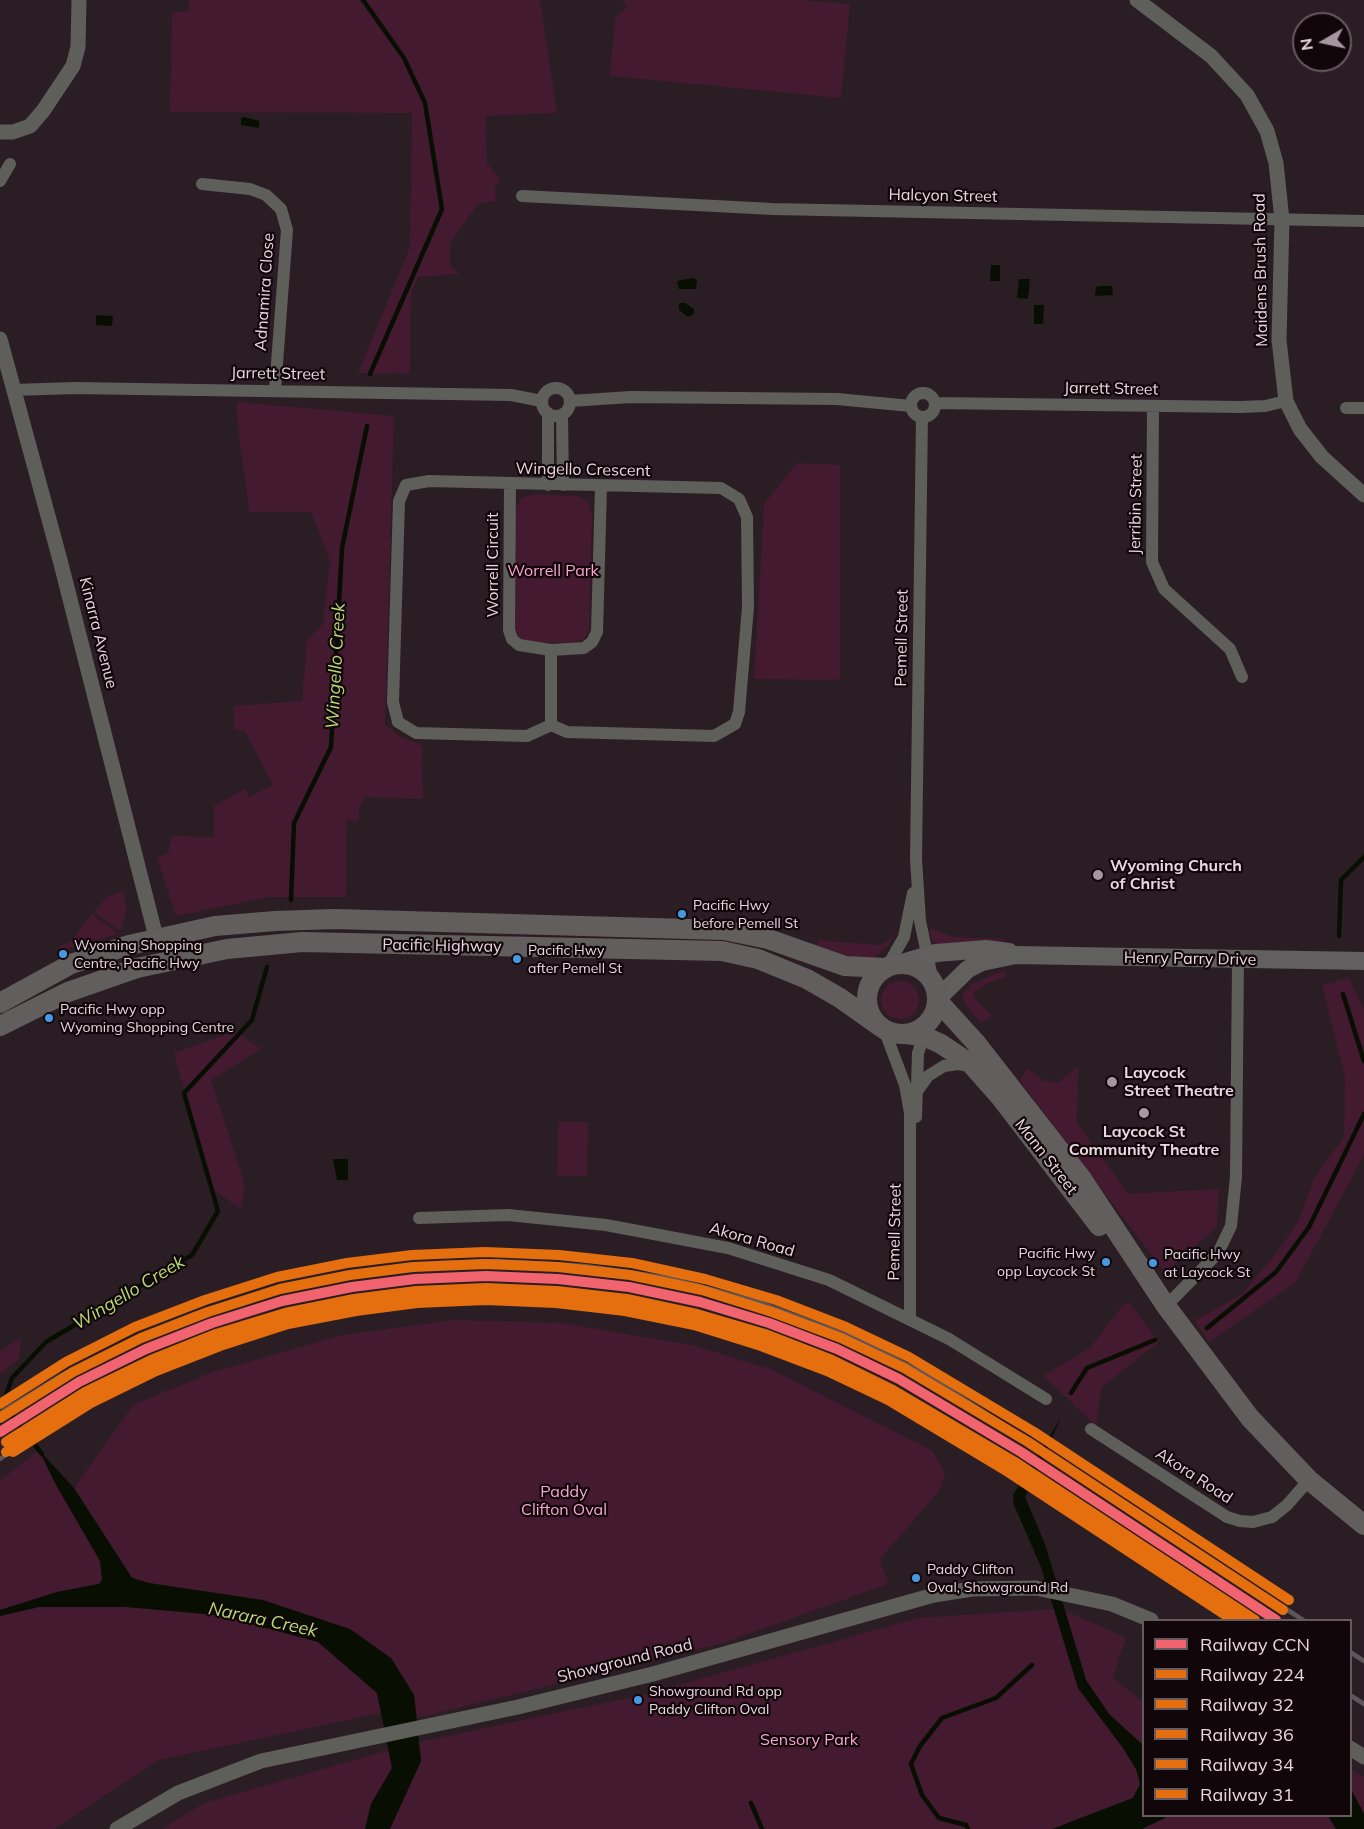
<!DOCTYPE html>
<html>
<head>
<meta charset="utf-8">
<style>
	body { margin:0 }
	#map { position:relative; width:1364px; height:1829px; overflow:hidden; background:#2a1e24; font-family:Mulish,sans-serif }
	canvas { display:block }
	.legend { position:absolute; left:1142px; top:1619px; width:210px; height:198px; box-sizing:border-box; background:#11070b; border:2px solid #675a5f; margin:0; padding:8px 10px; list-style:none; font-size:18px; color:#e8d7de }
	.legend li { display:flex; align-items:center; gap:12px; height:30px }
	.legend b { width:30px; border:2px solid #675a5f }
	.north { position:absolute; left:1292px; top:12px; width:60px; height:60px; box-sizing:border-box; background:#11070b; border:2px solid #675a5f; border-radius:50%; rotate:261deg; font-size:16px; font-weight:700; line-height:24px; text-align:center; color:#e8d7de }
	.north::after { content:''; display:block; margin:auto; width:21px; height:27px; background:#a6969d; clip-path:polygon(50% 0,100% 100%,50% 72%,0 100%) }
</style>
</head>
<body>
<div id="map">
<canvas width="1364" height="1829"></canvas>
<ul class="legend">
<li><b style="height:8px;background:#f1636f"></b>Railway CCN</li>
<li><b style="height:8px;background:#e56e0f"></b>Railway 224</li>
<li><b style="height:8px;background:#e56e0f"></b>Railway 32</li>
<li><b style="height:8px;background:#e56e0f"></b>Railway 36</li>
<li><b style="height:8px;background:#e56e0f"></b>Railway 34</li>
<li><b style="height:8px;background:#e56e0f"></b>Railway 31</li>
</ul>
<div class="north">N</div>
</div>
<script>
const context = document.querySelector('canvas').getContext('2d');
context.lineJoin = 'round';
function fillPath(path, color) {
  context.fillStyle = color;
  context.fill(path, 'evenodd');
}
function shape(rows) {
  const path = new Path2D();
  for (const r of rows) {
    if (r.length === 3) {
      path.moveTo(r[0] + r[2], r[1]);
      path.arc(r[0], r[1], r[2], 0, 2 * Math.PI);
      continue;
    }
    path.moveTo(r[0], r[1]);
    for (let i = 2; i < r.length; i += 2) path.lineTo(r[i], r[i + 1]);
  }
  return path;
}
function strokePath(path, color, width, dash) {
  context.strokeStyle = color;
  context.lineWidth = width;
  context.lineCap = dash ? 'butt' : 'round';
  context.setLineDash(dash || []);
  context.stroke(path);
}
function write(font, color, halo, rows, align = 'center') {
  context.font = font + ' Mulish,sans-serif';
  context.lineWidth = 4.5;
  context.setLineDash([]);
  context.textBaseline = 'middle';
  context.strokeStyle = halo;
  context.fillStyle = color;
  for (const [text, x, y, turn = 0] of rows) {
    context.save();
    context.translate(x, y);
    context.rotate((+turn || 0) * Math.PI / 180);
    context.textAlign = isNaN(turn) ? turn : align;
    if (halo) context.strokeText(text, 0, 0);
    context.fillText(text, 0, 0);
    context.restore();
  }
}
fillPath(shape([
	[189,0,540,0,557,113,486,116,487,163,500,179,495,187,496,201,478,204,450,243,450,265,460,274,418,277,411,292,410,374,358,373,410,247,412,113,170,112,172,13,189,11],
	[622,0,799,0,850,4,841,98,610,76,615,18,628,7],
	[237,402,394,416,385,725,402,738,422,745,423,799,366,797,359,807,359,821,347,820,346,897,270,897,176,916,157,857,168,853,172,836,214,837,214,806,245,789,249,797,273,785,244,730,234,730,233,706,302,701,307,640,323,624,330,561,311,512,249,512,237,418],
	[797,463,840,465,840,680,754,679,764,504],
	[532,494,578,496,588,501,592,514,589,629,584,639,574,643,527,642,519,637,514,628,515,511,521,498],
	[124,891,126,913,120,931,94,912,108,896],
	[92,914,118,934,61,950,59,946,70,942],
	[932,929,953,937,1005,939,1004,941,936,945,931,939,929,931],
	[895,930,890,944,874,958,852,957,818,946,818,940,879,945,888,941],
	[1005,970,1006,977,986,984,973,993,974,997,992,1016,981,1023,965,1004,962,995,970,985],
	[1349,978,1364,1010,1364,1155,1295,1283,1209,1342,1195,1321,1242,1294,1277,1252,1298,1222,1314,1178,1344,1137,1345,1077,1322,985],
	[900,1000,19],
	[235,1031,261,1049,211,1080,245,1185,241,1209,211,1188,174,1053],
	[1078,1066,1077,1123,1128,1194,1219,1189,1217,1227,1165,1273,1020,1081,1028,1068,1044,1081,1058,1083],
	[558,1122,588,1122,587,1176,557,1176],
	[1129,1302,1159,1342,1102,1387,1096,1425,1043,1376,1090,1348,1122,1306],
	[453,1320,563,1323,692,1345,770,1369,933,1451,945,1474,939,1491,880,1559,888,1584,723,1643,417,1718,414,1695,391,1658,132,1578,74,1488,133,1405,213,1372,342,1335],
	[21,1337,19,1359,0,1374,0,1351],
	[39,1450,100,1561,102,1580,99,1584,57,1592,0,1610,0,1481],
	[39,1607,126,1607,217,1615,294,1634,318,1642,377,1693,381,1713,159,1760,54,1829,0,1829,0,1616],
	[1054,1609,1078,1688,1123,1748,1136,1769,1140,1784,1133,1798,1052,1829,390,1829,421,1761,419,1742,646,1694,918,1618],
	[1065,1611,1126,1637,1113,1677,1143,1702,1143,1745,1109,1714,1086,1680],
	[389,1750,392,1768,371,1804,365,1829,162,1829,204,1803],
	[1350,1769,1364,1777,1364,1814,1351,1789],
	[1169,1816,1328,1816,1336,1829,1142,1829]
]), '#431a2f');
fillPath(shape([
	[244,117,259,121,259,128,241,125,241,118],
	[991,265,1000,265,1000,281,990,281],
	[692,278,697,279,696,289,679,289,677,281],
	[1019,279,1030,279,1028,299,1017,298],
	[1099,286,1112,286,1113,295,1095,296,1096,287],
	[679,303,685,303,694,309,694,314,688,317,679,310],
	[1034,305,1044,305,1043,324,1034,324],
	[96,315,113,316,112,326,96,325],
	[333,1159,348,1159,348,1180,337,1180],
	[1061,1418,1025,1497,1045,1544,1086,1680,1109,1714,1143,1745,1144,1816,1169,1816,1142,1829,1052,1829,1133,1798,1140,1784,1136,1769,1123,1748,1078,1688,1041,1567,1014,1505,1013,1495],
	[39,1450,74,1488,132,1578,149,1583,263,1600,350,1629,391,1658,414,1695,421,1761,390,1829,365,1829,371,1804,392,1768,377,1693,318,1642,217,1615,126,1607,39,1607,0,1616,0,1610,57,1592,99,1584,102,1580,100,1561,56,1485],
	[1351,1789,1364,1814,1364,1829,1336,1829,1328,1816,1350,1816]
]), '#090e03');
strokePath(shape([
	[363,0,404,58,425,103,442,209,370,374],
	[291,900,294,823,331,747,342,548,367,426],
	[1339,936,1341,880,1364,857],
	[1343,994,1364,1061],
	[1207,1328,1276,1272,1309,1227,1364,1114],
	[1071,1393,1087,1368,1155,1340],
	[42,1454,3,1404,12,1378,46,1342,192,1255,218,1211,184,1093,252,1020,267,967],
	[751,1803,762,1829],
	[968,1829,966,1825,939,1818,922,1795,911,1764,920,1746,942,1718,996,1698,1032,1665]
]), '#090e03', 4.5);
strokePath(shape([
	[0,181,10,164],
	[202,184,250,189,266,195,281,209,287,230,275,390],
	[522,196,773,209,1364,221],
	[556,402,14],
	[13,390,75,388,511,395,542,401],
	[923,405,12],
	[570,401,631,397,837,399,911,406],
	[935,403,1241,407,1265,406,1286,401],
	[1153,406,1152,562,1164,589,1230,649,1242,677],
	[1346,408,1364,408],
	[562,415,563,485],
	[922,417,916,859,920,921,933,982],
	[429,481,721,488,739,499,747,517,748,607,739,712,735,724,714,736,567,732,551,725,527,736,416,733,398,722,393,702,399,501,406,485,429,481],
	[510,485,509,630,512,639,519,645,551,650,584,648,592,642,597,632,601,487],
	[548,485,548,413],
	[551,725,551,650],
	[887,967,904,937,913,893],
	[884,1029,905,1085,910,1113,910,1319],
	[918,1090,928,1076,944,1066,958,1064,970,1066],
	[916,1117,918,1053,929,1022],
	[419,1218,508,1215,606,1225,728,1248,829,1280,949,1339,1046,1399],
	[1166,1306,1218,1253,1231,1226,1236,1177,1238,960],
	[1091,1429,1227,1517,1240,1521,1253,1522,1272,1517,1287,1505,1309,1480]
]), '#5e5e5b', 12);
strokePath(shape([
	[1137,0,1211,56,1247,95,1267,131,1276,163,1282,220,1279,340,1286,401,1300,429,1322,457,1364,495],
	[0,132,13,132,30,126,43,111,73,66,78,47,79,0],
	[0,339,60,560,156,937],
	[1350,1748,1364,1757],
	[117,1829,178,1793,261,1761,518,1707,653,1674,934,1595,972,1589,1036,1588,1112,1604,1151,1620]
]), '#5e5e5b', 15);
strokePath(shape([
	[899,964,936,953,986,949,1009,952],
	[937,999,968,969,982,962,1016,955,1364,961]
]), '#61605e', 18);
strokePath(shape([
	[902,999,35],
	[937,1000,976,1043,1082,1179,1166,1306,1250,1418,1309,1480,1364,1525],
	[0,1003,71,964,129,945,215,926,275,921,335,919,724,930,768,939,845,966,885,968],
	[0,1026,68,992,137,968,227,949,302,942,722,951,758,959,807,979,840,998,881,1027],
	[907,1034,926,1037,941,1044,971,1064,1001,1098,1099,1226]
]), '#615e5d', 20);
strokePath(shape([
	[0,1413,62,1375,124,1344,192,1315,278,1288,343,1274,440,1263,497,1261,585,1266,669,1278,759,1302,855,1338,927,1375,1303,1620],
	[0,1459,67,1414,149,1374,217,1347,320,1317,359,1309,425,1301,548,1301,612,1307,674,1319,750,1339,854,1381,957,1438,1237,1620],
	[1350,1652,1364,1661],
	[1350,1695,1364,1704]
]), '#5d5658', 4.5);
strokePath(shape([
	[0,1432,79,1382,146,1349,212,1323,282,1301,352,1287,415,1279,486,1276,558,1279,629,1287,700,1302,769,1323,837,1349,899,1379,1021,1452,1276,1620]
]), '#f1636f', 10);
strokePath(shape([
	[6,1442,85,1392,151,1360,216,1334,285,1313,354,1299,416,1291,486,1288,557,1291,627,1299,697,1314,765,1334,832,1360,893,1390,1015,1462,1255,1620]
]), '#e56e0f', 10);
strokePath(shape([
	[0,1418,73,1372,141,1338,208,1312,280,1289,350,1275,413,1267,485,1264,558,1267,630,1275,702,1290,772,1312,841,1338,904,1368,1028,1442,1283,1610]
]), '#e56e0f', 10);
strokePath(shape([
	[13,1452,91,1403,156,1371,220,1346,288,1324,356,1311,417,1303,486,1300,556,1303,625,1311,694,1325,761,1346,827,1371,888,1400,1008,1472,1233,1620]
]), '#e56e0f', 10);
strokePath(shape([
	[0,1404,66,1362,135,1327,205,1300,277,1277,347,1263,412,1255,485,1252,559,1255,632,1263,705,1279,776,1300,846,1327,909,1357,1034,1432,1289,1600]
]), '#e56e0f', 10);
strokePath(shape([
	[6,1452,87,1400,154,1368,220,1342,286,1322,354,1308,414,1300,485,1297,557,1299,626,1308,696,1323,762,1341,828,1368,889,1398,1012,1470,1241,1620]
]), '#e56e0f', 10);
for (const [x, y, r, color] of [
	[1098,875,6,"#a6969d"],
	[682,914,5,"#4699e1"],
	[63,954,5,"#4699e1"],
	[517,959,5,"#4699e1"],
	[49,1018,5,"#4699e1"],
	[1112,1082,6,"#a6969d"],
	[1144,1113,6,"#a6969d"],
	[1106,1262,5,"#4699e1"],
	[1153,1263,5,"#4699e1"],
	[916,1578,5,"#4699e1"],
	[638,1700,5,"#4699e1"]
]) {
  const dot = new Path2D();
  dot.arc(x, y, r, 0, 2 * Math.PI);
  context.fillStyle = color;
  context.fill(dot);
  strokePath(dot, '#11070b', 2);
}
write('14px', '#e8d7de', '#11070b', [
	["Pacific Hwy",693,906],
	["before Pemell St",693,924],
	["Wyoming Shopping",74,946],
	["Centre, Pacific Hwy",74,964],
	["Pacific Hwy",528,951],
	["after Pemell St",528,969],
	["Pacific Hwy opp",60,1010],
	["Wyoming Shopping Centre",60,1028],
	["Pacific Hwy",1095,1254,"right"],
	["opp Laycock St",1095,1272,"right"],
	["Pacific Hwy",1164,1255],
	["at Laycock St",1164,1273],
	["Paddy Clifton",927,1570],
	["Oval, Showground Rd",927,1588],
	["Showground Rd opp",649,1692],
	["Paddy Clifton Oval",649,1710]
], 'left');
write('16px', '#e8d7de', '#11070b', [
	["Halcyon Street",943,196,1],
	["Maidens Brush Road",1261,270,-91],
	["Adnamira Close",265,292,-86],
	["Jarrett Street",278,374,1],
	["Jarrett Street",1111,389,1],
	["Wingello Crescent",583,470,1],
	["Jerribin Street",1136,504,-89],
	["Worrell Circuit",493,565,-90],
	["Kinarra Avenue",98,633,76],
	["Pemell Street",902,638,-89],
	["Pacific Highway",442,946,1],
	["Henry Parry Drive",1190,959,1],
	["Mann Street",1046,1157,52],
	["Pemell Street",895,1232,-89],
	["Akora Road",752,1240,16],
	["Akora Road",1194,1476,33],
	["Showground Road",625,1661,-14]
]);
write('16px', '#f9a5cc', '#11070b', [
	["Worrell Park",553,571],
	["Paddy",564,1492],
	["Clifton Oval",564,1510],
	["Sensory Park",809,1740]
]);
write('bold 16px', '#e8d7de', '#11070b', [
	["Wyoming Church",1110,866],
	["of Christ",1110,884],
	["Laycock",1124,1073],
	["Street Theatre",1124,1091],
	["Laycock St",1144,1132,"center"],
	["Community Theatre",1144,1150,"center"]
], 'left');
write('italic 18px', '#b8da72', '#11070b', [
	["Wingello Creek",336,666,-87],
	["Wingello Creek",129,1293,-31],
	["Narara Creek",263,1620,12]
]);
</script>
</body>
</html>
